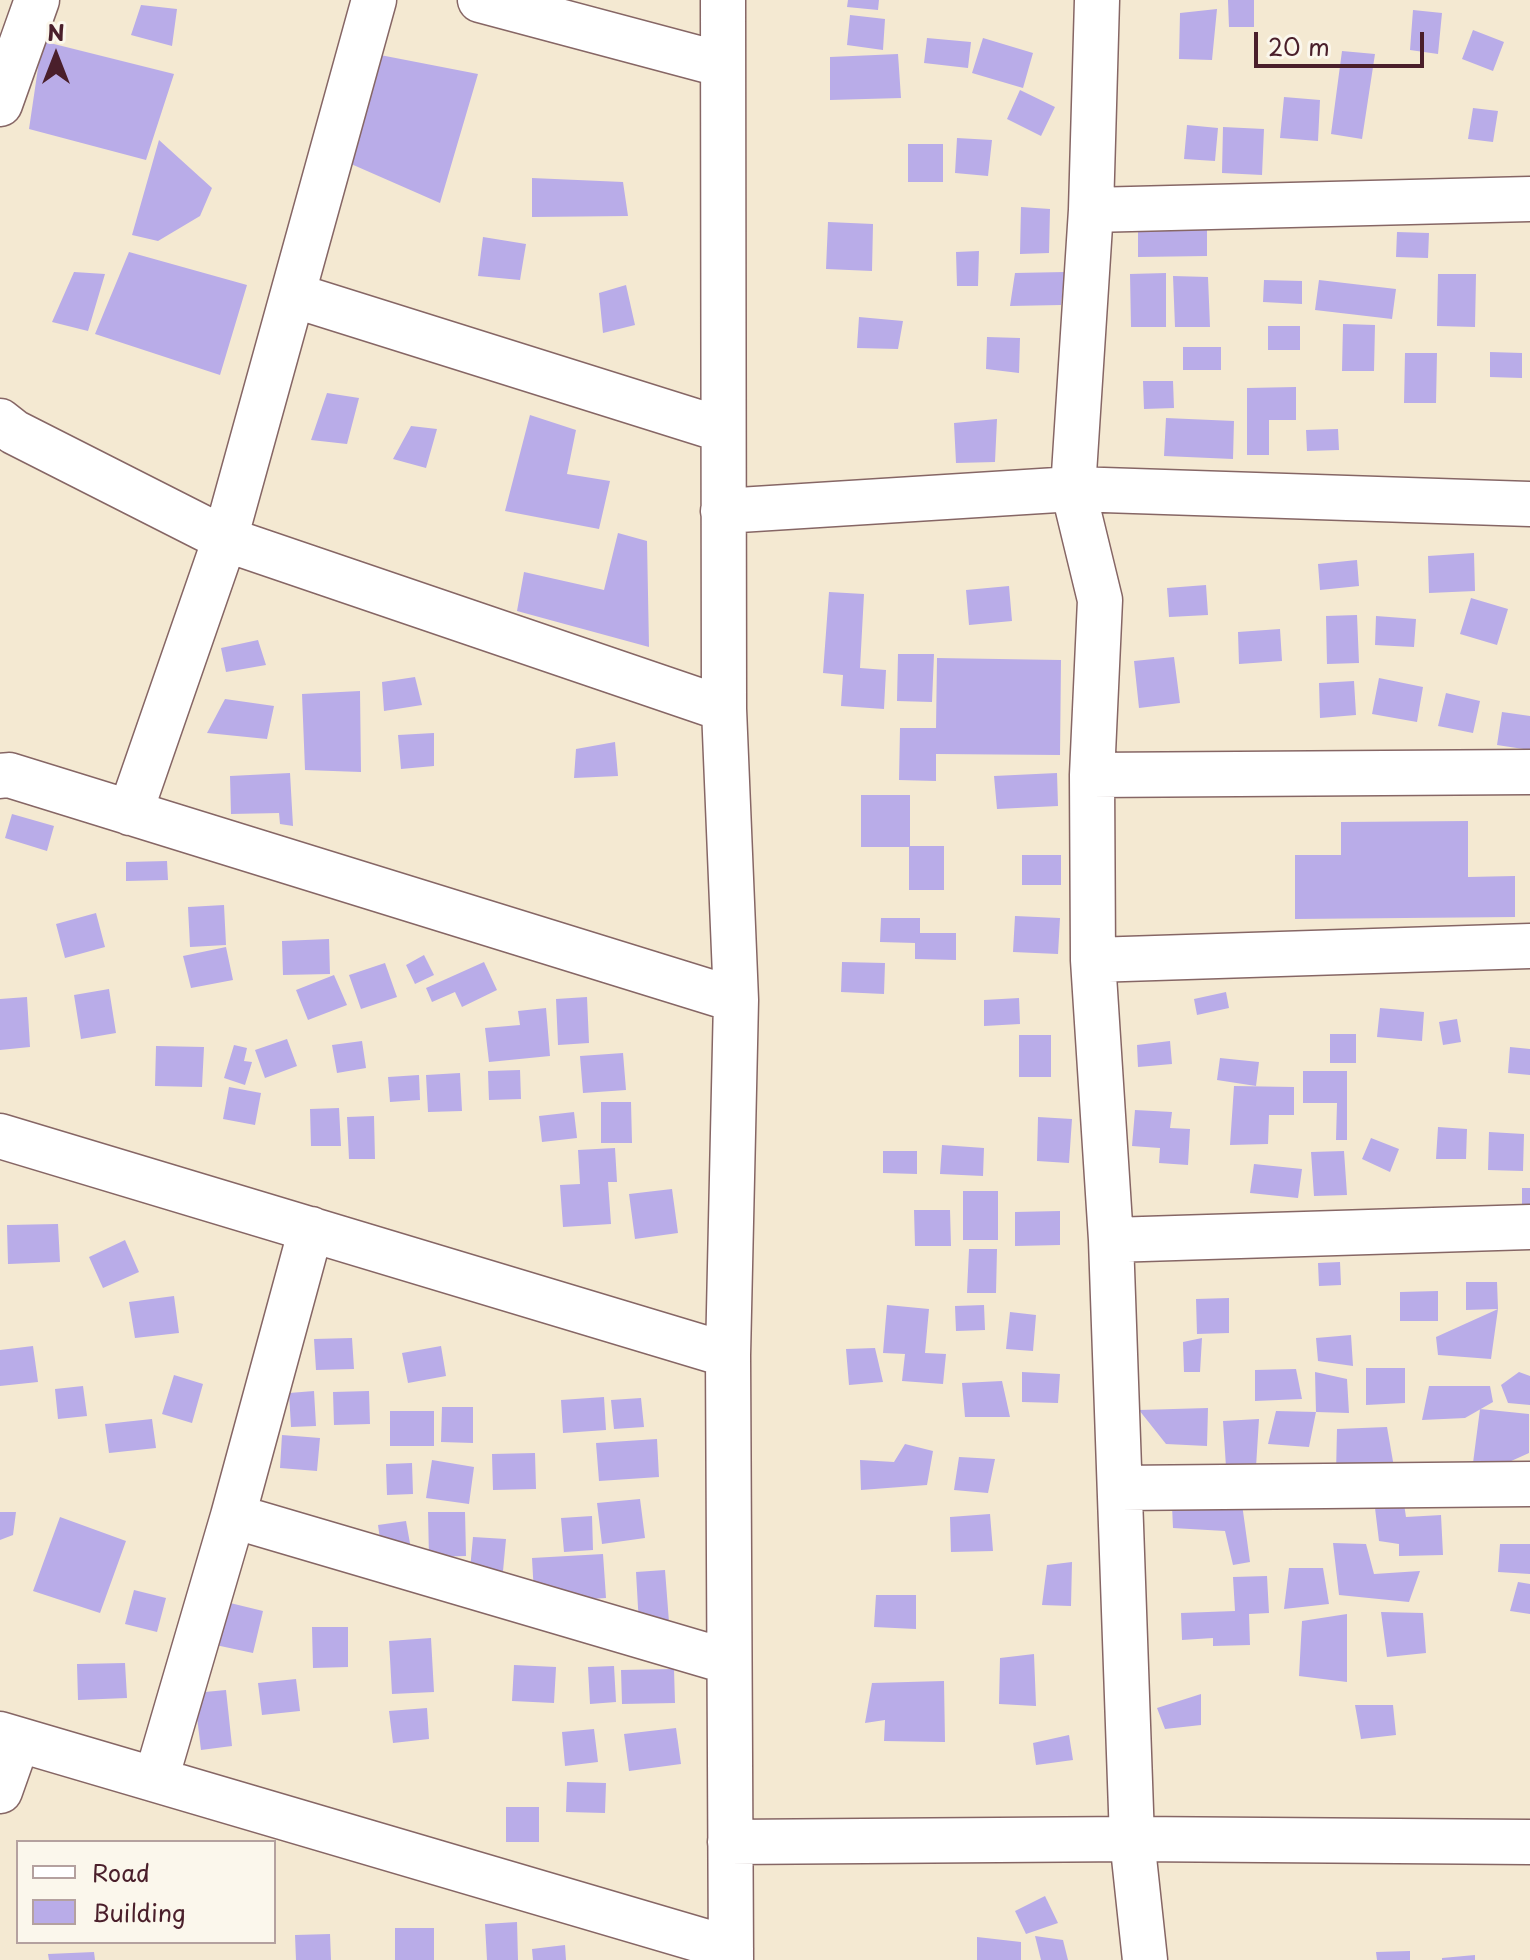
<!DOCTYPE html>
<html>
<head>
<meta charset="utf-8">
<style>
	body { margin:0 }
	#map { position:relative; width:1530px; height:1960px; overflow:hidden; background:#f4e9d2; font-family:"Playpen Sans",sans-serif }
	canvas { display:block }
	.legend { position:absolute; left:16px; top:1840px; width:260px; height:104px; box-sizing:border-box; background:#fbf7ec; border:2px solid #b4a19f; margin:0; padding:10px 14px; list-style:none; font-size:24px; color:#4a1f2b }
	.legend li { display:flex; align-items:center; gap:16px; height:40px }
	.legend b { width:40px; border:2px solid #b4a19f }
	.north { position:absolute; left:16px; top:16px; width:80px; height:80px; -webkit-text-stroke:6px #fbf7ec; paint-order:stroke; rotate:0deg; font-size:22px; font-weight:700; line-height:32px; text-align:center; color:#4a1f2b }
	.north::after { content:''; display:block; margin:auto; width:28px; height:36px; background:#4a1f2b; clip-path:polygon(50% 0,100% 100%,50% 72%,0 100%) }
	.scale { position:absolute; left:1254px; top:32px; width:170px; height:36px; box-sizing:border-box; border:4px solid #4a1f2b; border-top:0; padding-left:10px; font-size:24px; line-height:28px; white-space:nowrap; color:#4a1f2b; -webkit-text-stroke:6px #fbf7ec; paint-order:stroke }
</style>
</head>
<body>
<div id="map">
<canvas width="1530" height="1960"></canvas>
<ul class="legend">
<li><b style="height:10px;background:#fff"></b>Road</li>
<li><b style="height:22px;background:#b9ace8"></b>Building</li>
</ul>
<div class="north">N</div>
<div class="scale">20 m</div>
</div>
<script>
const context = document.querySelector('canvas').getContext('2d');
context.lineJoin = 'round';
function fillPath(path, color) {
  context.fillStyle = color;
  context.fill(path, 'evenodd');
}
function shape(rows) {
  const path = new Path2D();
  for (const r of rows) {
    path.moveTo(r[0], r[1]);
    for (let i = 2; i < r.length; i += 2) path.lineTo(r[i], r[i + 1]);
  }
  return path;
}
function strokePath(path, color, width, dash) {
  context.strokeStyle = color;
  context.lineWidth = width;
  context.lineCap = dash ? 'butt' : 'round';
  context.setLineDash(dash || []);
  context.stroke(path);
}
fillPath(shape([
	[848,0,879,0,878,10,847,7],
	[1228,0,1254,0,1254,27,1229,27],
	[141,5,177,9,172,46,131,35],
	[1217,9,1212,60,1179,59,1180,13],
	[1413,10,1442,13,1438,54,1410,50],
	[850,15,885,19,883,50,847,45],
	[1473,30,1504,42,1493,71,1462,59],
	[927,38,971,42,968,68,924,63],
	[983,38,1033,53,1023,88,972,73],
	[42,41,174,74,146,160,29,129],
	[1342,51,1375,54,1362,139,1331,134],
	[375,54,478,74,440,203,342,160],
	[898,54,901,98,830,100,830,57],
	[1020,90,1055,107,1041,136,1007,119],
	[1284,97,1320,100,1318,141,1280,138],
	[1473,108,1498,111,1493,142,1468,139],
	[1187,125,1218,128,1215,161,1184,159],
	[1223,127,1264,129,1262,175,1222,173],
	[957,138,992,140,988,176,955,173],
	[159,140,212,188,200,216,158,241,132,235],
	[908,144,943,144,943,182,908,182],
	[532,178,623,182,628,216,532,217],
	[1021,207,1050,209,1049,253,1020,254],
	[828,222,873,224,872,271,826,269],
	[1207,224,1207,256,1138,257,1138,225],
	[1397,232,1429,233,1428,258,1396,257],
	[483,237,526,244,520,280,478,276],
	[979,251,978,286,957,286,956,252],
	[129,252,247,285,220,375,95,334],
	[74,272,105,274,88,331,52,322],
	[1065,272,1061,305,1010,306,1015,273],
	[1166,273,1166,327,1131,327,1130,274],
	[1438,274,1476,274,1475,327,1437,326],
	[1173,276,1208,277,1210,327,1175,327],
	[1264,280,1302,281,1302,304,1263,302],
	[1319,280,1396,289,1392,319,1315,310],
	[626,285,635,325,603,333,599,293],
	[859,317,903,321,898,349,857,348],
	[1343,324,1375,325,1374,371,1342,371],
	[1268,326,1300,326,1300,350,1268,350],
	[987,337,1020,338,1019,373,986,369],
	[1183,347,1221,347,1221,370,1183,370],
	[1490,352,1522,353,1522,378,1490,377],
	[1405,353,1437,353,1436,403,1404,403],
	[1143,381,1173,381,1174,408,1144,409],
	[1296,387,1296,420,1269,420,1269,455,1247,455,1247,388],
	[327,393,359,398,347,444,311,440],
	[530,415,576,430,567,474,610,481,599,529,505,511],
	[1166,418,1234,421,1233,459,1164,456],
	[997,419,995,462,956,463,954,423],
	[411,426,437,429,426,468,393,459],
	[1338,429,1339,450,1307,451,1306,430],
	[618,533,647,541,649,647,517,611,524,572,604,590],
	[1474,553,1475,591,1429,593,1428,556],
	[1357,560,1359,586,1320,590,1318,564],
	[1206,585,1208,615,1169,617,1167,588],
	[1009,586,1012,621,969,625,966,590],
	[829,592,864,594,860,668,886,670,884,709,841,706,843,675,823,673],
	[1471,598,1508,609,1497,645,1460,634],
	[1357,615,1359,663,1327,664,1326,616],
	[1376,616,1416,619,1414,647,1375,645],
	[1280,629,1282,661,1239,664,1238,632],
	[258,640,266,665,226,672,221,648],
	[898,654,934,654,932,702,897,701],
	[1174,657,1180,703,1139,708,1134,661],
	[937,658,1061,660,1060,755,936,754,936,781,899,780,900,728,936,728],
	[415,677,422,705,384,711,382,682],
	[1379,678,1423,687,1417,722,1372,714],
	[1354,681,1356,715,1320,718,1319,683],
	[360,691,361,772,305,770,302,694],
	[1446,693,1480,701,1473,733,1438,726],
	[225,699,274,706,267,739,207,733],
	[1502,712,1530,716,1530,750,1497,745],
	[434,733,434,766,401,769,398,735],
	[615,742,618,776,574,778,576,749],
	[290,773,293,826,280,824,279,813,231,814,230,776],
	[1057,773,1058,806,997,809,994,776],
	[861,795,910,795,910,846,944,846,944,890,909,890,909,847,861,847],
	[12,814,54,826,47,851,5,838],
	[1468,821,1468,877,1515,876,1515,917,1295,919,1295,855,1341,855,1341,822],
	[1022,855,1061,855,1061,885,1022,885],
	[167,861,168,880,126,881,126,862],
	[224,905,226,945,190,947,188,907],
	[96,913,105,947,65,958,56,924],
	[1015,916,1060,918,1058,954,1013,952],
	[881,918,920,918,920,933,956,933,956,960,915,959,915,943,880,942],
	[329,939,330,974,283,975,282,941],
	[226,947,233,980,191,988,183,956],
	[424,955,434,975,415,984,406,965],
	[484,962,497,990,462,1007,455,992,432,1002,426,988],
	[842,962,885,963,884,994,841,992],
	[385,963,397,997,361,1009,349,975],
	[334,975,347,1005,308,1020,296,990],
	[109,989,116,1033,81,1039,74,995],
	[1226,992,1229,1008,1197,1015,1194,999],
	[27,997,30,1047,0,1050,0,999],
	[587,997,589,1043,558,1045,556,999],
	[1019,998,1020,1024,984,1026,984,1000],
	[546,1008,550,1056,489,1062,485,1028,520,1025,518,1011],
	[1380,1008,1424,1012,1422,1041,1377,1037],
	[1457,1019,1461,1042,1443,1045,1439,1022],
	[1330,1034,1356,1034,1356,1063,1330,1063],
	[1019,1035,1051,1035,1051,1077,1019,1077],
	[287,1039,297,1066,265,1078,255,1050],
	[362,1041,366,1068,337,1073,332,1045],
	[1170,1041,1172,1064,1138,1067,1137,1045],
	[234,1045,247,1048,244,1061,252,1062,245,1085,224,1078],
	[156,1046,204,1047,202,1087,155,1086],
	[1510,1047,1530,1049,1530,1075,1508,1073],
	[623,1053,626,1090,583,1093,580,1056],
	[1220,1058,1259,1062,1256,1086,1217,1080],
	[520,1070,521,1099,489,1100,488,1071],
	[1303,1071,1347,1071,1347,1140,1336,1140,1337,1103,1303,1103],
	[460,1073,462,1111,428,1112,426,1075],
	[419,1075,420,1100,390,1102,388,1077],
	[1234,1086,1294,1087,1294,1115,1269,1115,1268,1144,1230,1145],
	[229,1087,261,1093,255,1125,223,1119],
	[601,1102,631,1102,632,1143,601,1143],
	[339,1108,341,1146,311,1146,310,1109],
	[1135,1110,1172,1112,1170,1128,1190,1129,1188,1165,1159,1163,1160,1148,1132,1146],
	[574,1112,577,1138,542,1142,539,1116],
	[374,1116,375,1159,349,1159,347,1117],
	[1038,1117,1072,1119,1069,1163,1037,1161],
	[1438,1127,1467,1129,1466,1159,1436,1159],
	[1489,1132,1524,1134,1523,1171,1488,1170],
	[1371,1138,1399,1149,1390,1172,1362,1159],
	[942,1145,984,1148,983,1176,940,1174],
	[615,1148,617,1182,608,1182,611,1224,563,1227,560,1185,580,1184,578,1150],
	[883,1151,917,1151,917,1174,883,1173],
	[1344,1151,1347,1195,1314,1196,1311,1152],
	[1254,1164,1302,1169,1298,1198,1250,1193],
	[1522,1188,1530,1188,1530,1206,1522,1206],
	[672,1189,678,1233,635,1239,629,1194],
	[963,1191,998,1191,998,1240,963,1240],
	[914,1210,950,1210,951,1246,915,1246],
	[1060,1211,1060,1245,1015,1246,1015,1212],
	[58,1224,60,1262,8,1264,7,1225],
	[125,1240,139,1272,103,1288,89,1257],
	[969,1249,997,1249,996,1293,967,1293],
	[1340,1262,1341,1285,1319,1286,1318,1263],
	[1466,1282,1497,1282,1498,1309,1466,1310],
	[1438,1291,1438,1321,1400,1321,1400,1292],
	[174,1296,179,1333,135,1338,129,1302],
	[1229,1298,1229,1333,1197,1334,1196,1299],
	[887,1305,929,1309,925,1353,946,1354,943,1384,902,1381,905,1354,883,1353],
	[984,1305,985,1330,956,1331,955,1306],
	[1498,1309,1491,1359,1438,1355,1436,1337],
	[1010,1312,1036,1315,1033,1351,1006,1349],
	[1351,1335,1353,1366,1318,1361,1316,1338],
	[352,1338,354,1369,316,1370,314,1339],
	[1202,1338,1200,1372,1184,1372,1183,1342],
	[33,1346,38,1382,0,1386,0,1350],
	[441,1346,446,1376,408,1383,402,1353],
	[875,1348,883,1382,849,1385,846,1349],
	[1366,1368,1405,1368,1405,1403,1366,1405],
	[1296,1369,1302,1399,1255,1401,1255,1370],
	[1022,1372,1060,1374,1058,1403,1022,1402],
	[1315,1372,1347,1379,1349,1413,1316,1412,1309,1447,1268,1444,1276,1411,1316,1412],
	[1519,1372,1530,1376,1530,1405,1508,1403,1501,1385],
	[174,1375,203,1384,192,1423,162,1414],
	[1002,1381,1010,1417,965,1417,962,1383],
	[83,1386,87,1416,58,1419,55,1389],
	[1429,1386,1490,1386,1493,1402,1465,1418,1422,1420],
	[314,1391,316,1426,291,1427,289,1393],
	[369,1391,370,1424,334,1425,333,1392],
	[604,1397,606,1430,563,1433,561,1400],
	[641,1398,644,1427,614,1429,611,1400],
	[442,1407,473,1407,473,1443,441,1442],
	[1208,1408,1207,1446,1166,1444,1139,1410],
	[1480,1409,1529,1414,1529,1453,1509,1462,1473,1463],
	[390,1411,434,1411,434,1446,390,1446],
	[152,1419,156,1448,109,1453,105,1424],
	[1259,1419,1256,1467,1226,1467,1223,1421],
	[1387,1427,1395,1473,1336,1474,1337,1429],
	[282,1435,320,1438,317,1471,280,1468],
	[657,1439,659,1477,599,1481,596,1443],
	[905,1444,933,1451,927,1485,861,1490,860,1460,894,1462],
	[535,1453,536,1489,493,1490,492,1454],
	[959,1457,995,1459,988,1493,954,1490],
	[432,1460,474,1467,469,1504,426,1498],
	[412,1463,413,1494,387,1495,386,1464],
	[640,1499,645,1538,602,1544,597,1503],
	[1242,1504,1250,1562,1233,1565,1225,1531,1173,1528,1172,1506],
	[1404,1504,1406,1517,1441,1515,1443,1555,1399,1556,1399,1544,1379,1541,1375,1508],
	[0,1512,16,1512,13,1535,0,1540],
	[428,1512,465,1512,466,1556,429,1557],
	[990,1514,993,1551,951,1552,950,1517],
	[592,1516,593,1550,564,1552,561,1518],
	[60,1517,126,1541,100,1613,33,1591],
	[406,1521,411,1549,382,1553,378,1525],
	[473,1537,506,1539,502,1582,469,1580],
	[1333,1543,1366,1544,1374,1574,1420,1571,1409,1602,1339,1595],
	[1500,1544,1530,1544,1530,1574,1498,1572],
	[603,1554,606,1598,575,1600,574,1592,534,1594,532,1558],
	[1072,1562,1071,1606,1042,1605,1047,1565],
	[1289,1568,1323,1568,1329,1604,1284,1609],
	[665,1570,669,1622,639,1625,636,1572],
	[1267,1576,1269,1613,1249,1614,1250,1645,1213,1646,1213,1638,1182,1640,1181,1613,1235,1611,1233,1577],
	[1518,1582,1530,1584,1530,1614,1510,1611],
	[134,1590,166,1598,157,1632,125,1624],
	[876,1595,916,1595,916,1629,874,1627],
	[222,1601,263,1611,253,1653,211,1644],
	[1381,1612,1423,1613,1426,1653,1387,1657],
	[1347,1614,1347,1682,1299,1676,1302,1621],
	[312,1627,348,1627,348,1667,313,1668],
	[431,1638,434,1692,392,1694,389,1641],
	[1034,1654,1036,1706,999,1704,1000,1658],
	[125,1663,127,1698,78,1700,77,1664],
	[514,1665,556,1667,554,1703,512,1701],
	[614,1666,616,1702,590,1704,588,1667],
	[674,1669,675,1703,622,1704,621,1670],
	[296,1679,300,1711,262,1715,258,1683],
	[944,1681,945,1742,884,1741,885,1720,865,1723,872,1683],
	[226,1690,232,1746,201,1750,194,1693],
	[1201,1694,1201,1725,1165,1729,1157,1708],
	[1355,1705,1393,1705,1396,1735,1361,1739],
	[427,1708,429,1739,393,1743,389,1711],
	[676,1728,681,1764,629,1771,624,1734],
	[594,1729,598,1762,565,1766,562,1732],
	[1069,1735,1073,1760,1036,1765,1033,1743],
	[567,1782,606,1783,605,1813,566,1812],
	[506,1807,539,1807,539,1842,506,1842],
	[1045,1896,1058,1923,1026,1934,1015,1911],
	[517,1922,518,1960,487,1960,485,1924],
	[395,1928,434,1928,434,1960,395,1960],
	[330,1934,331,1960,296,1960,295,1935],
	[1035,1936,1063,1940,1068,1960,1041,1960],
	[977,1937,1021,1942,1021,1960,977,1960],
	[565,1945,566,1960,533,1960,532,1949],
	[1410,1951,1410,1960,1377,1960,1376,1952],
	[94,1952,95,1960,49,1960,48,1954],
	[1475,1955,1475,1960,1442,1960,1442,1958]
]), '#b9ace8');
const minor = shape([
	[480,0,720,64],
	[723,0,724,709,736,1000,728,1355,731,1960],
	[1097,0,1091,210,1073,489,1100,600,1092,775,1093,960,1111,1240,1132,1839,1145,1960],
	[0,104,37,0],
	[1091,210,1530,199],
	[293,295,723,430],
	[0,421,14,432,225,539,724,709],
	[723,511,1073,489,1530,504],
	[1092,775,1530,772],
	[0,776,9,775,736,1000],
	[130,813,225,539,374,0],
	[1093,960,1530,946],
	[0,1136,728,1355],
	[311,1229,233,1516,729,1662],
	[1111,1240,1530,1227],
	[1121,1488,1530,1484],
	[0,1734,731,1949],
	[156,1779,233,1516],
	[0,1791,18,1740],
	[730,1842,1132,1839,1530,1842]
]);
strokePath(minor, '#866665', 47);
strokePath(minor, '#fff', 44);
</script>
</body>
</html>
